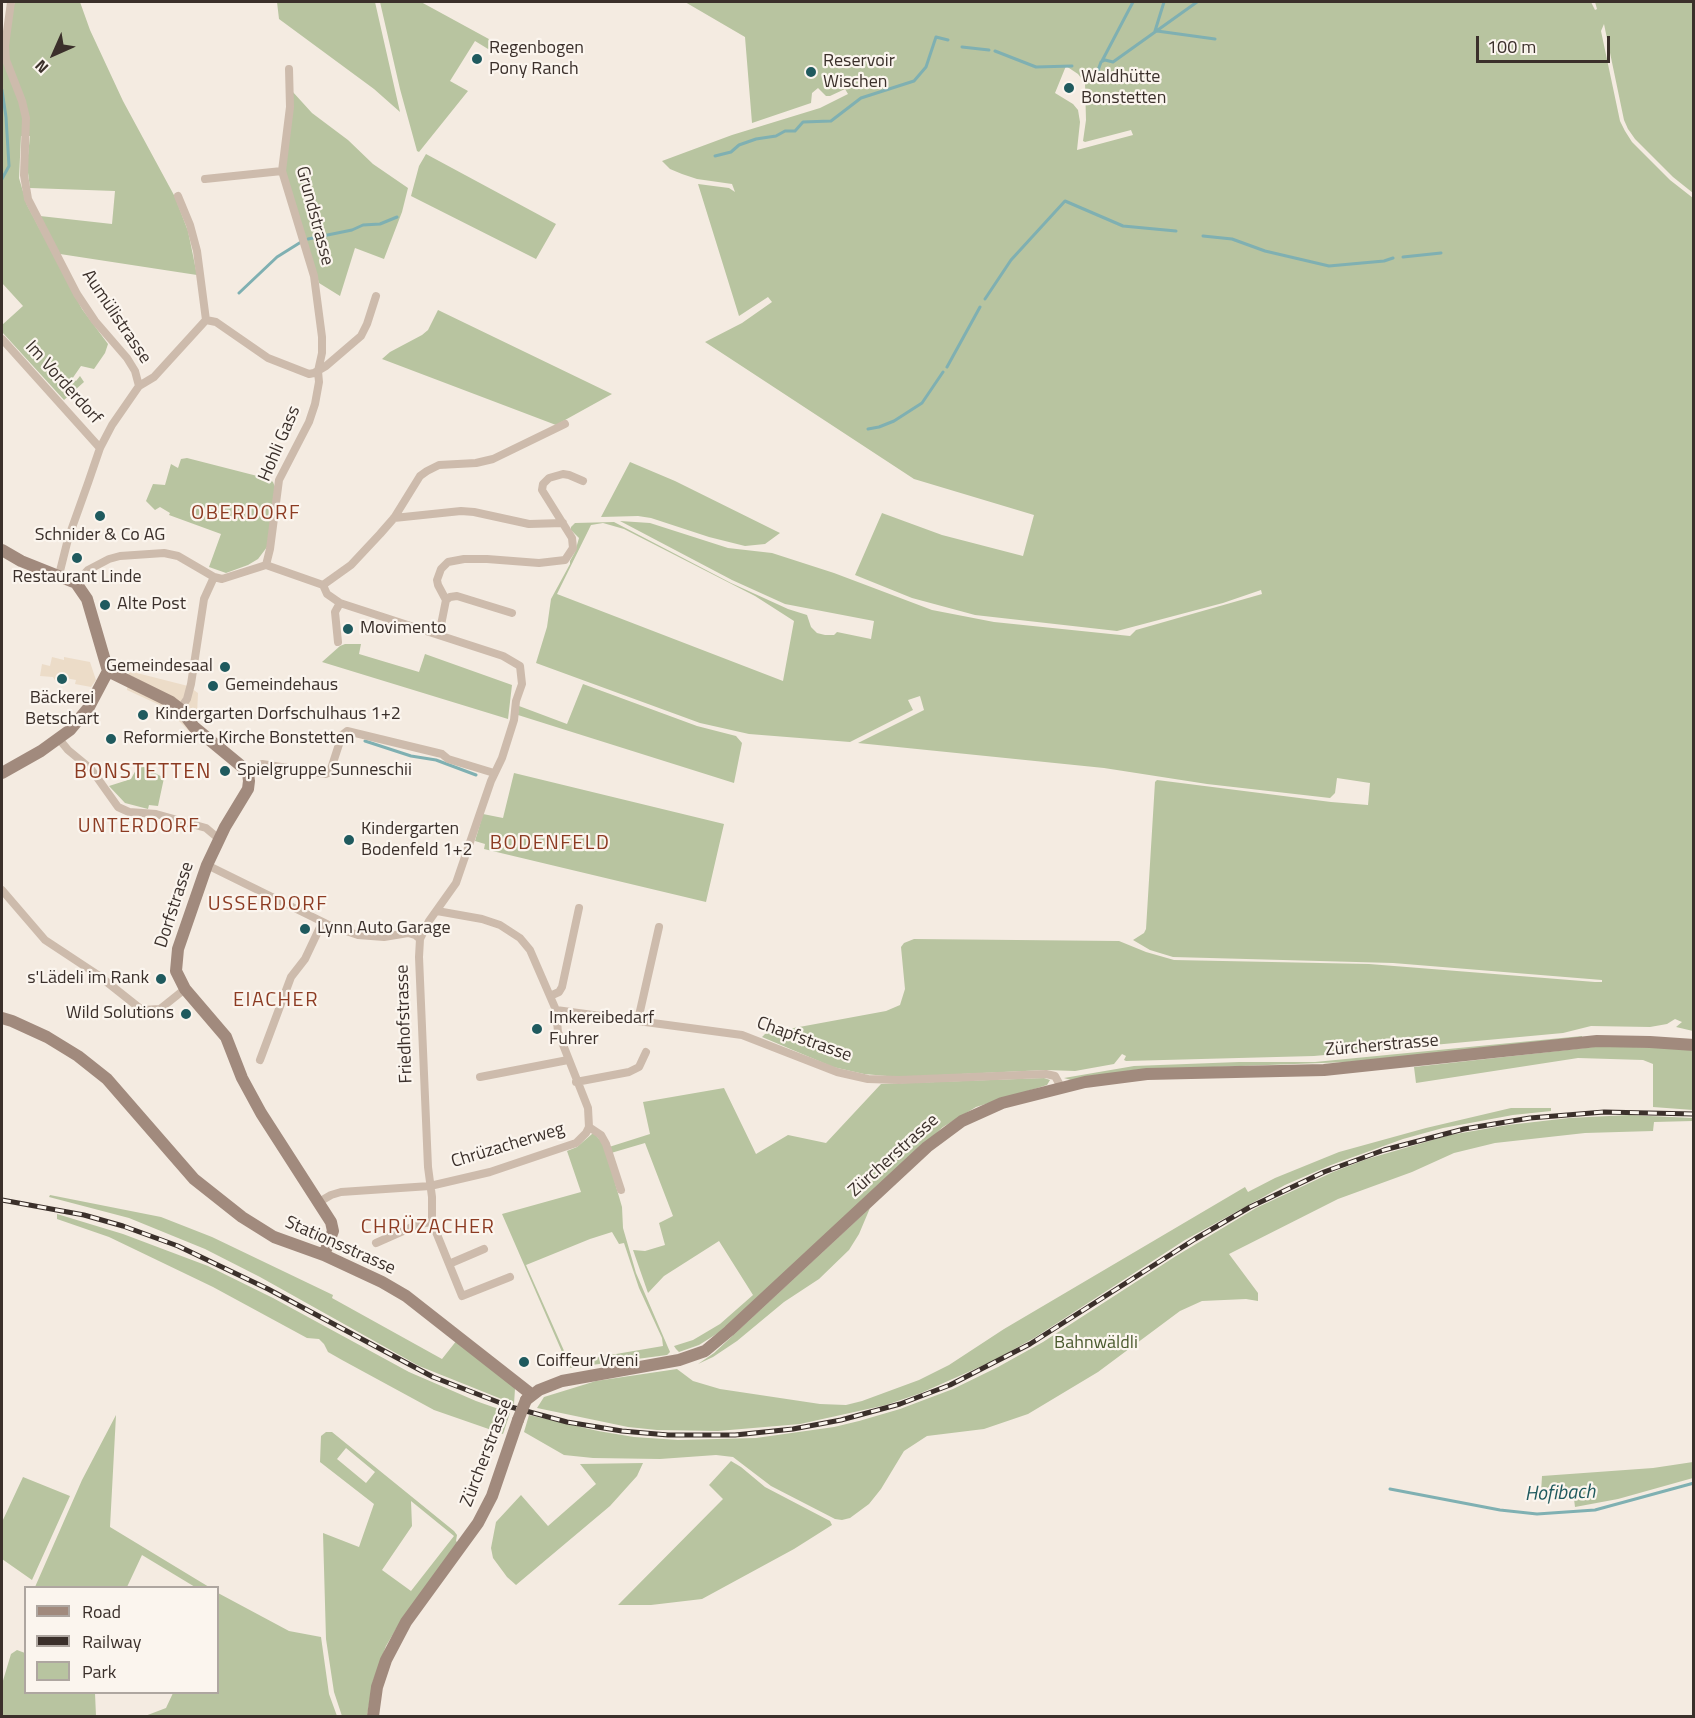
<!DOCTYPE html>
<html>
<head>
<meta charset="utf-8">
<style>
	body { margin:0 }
	#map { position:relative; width:1695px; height:1718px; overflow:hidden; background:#f4ebe1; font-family:"Titillium Web",sans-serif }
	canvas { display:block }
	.frame { position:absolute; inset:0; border:3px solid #3b302b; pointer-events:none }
	.legend { position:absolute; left:24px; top:1586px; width:195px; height:108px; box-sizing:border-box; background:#fbf5ee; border:2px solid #aea6a0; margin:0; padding:8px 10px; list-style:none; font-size:18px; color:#3b302b }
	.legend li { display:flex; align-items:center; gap:12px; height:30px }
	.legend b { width:30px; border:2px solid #aea6a0 }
	.north { position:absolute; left:24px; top:24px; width:60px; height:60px; -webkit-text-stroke:4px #fbf5ee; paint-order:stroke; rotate:225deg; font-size:16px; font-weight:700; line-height:24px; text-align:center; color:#3b302b }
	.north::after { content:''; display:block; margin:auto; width:21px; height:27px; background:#3b302b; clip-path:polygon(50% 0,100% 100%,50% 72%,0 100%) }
	.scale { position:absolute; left:1476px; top:36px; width:134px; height:27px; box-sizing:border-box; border:3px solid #3b302b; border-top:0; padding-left:8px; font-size:18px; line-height:21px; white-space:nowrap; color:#3b302b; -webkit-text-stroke:4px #fbf5ee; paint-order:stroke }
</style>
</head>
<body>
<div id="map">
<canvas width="1695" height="1718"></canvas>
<div class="frame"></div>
<ul class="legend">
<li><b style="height:8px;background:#a18a7d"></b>Road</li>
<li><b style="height:8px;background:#3b302b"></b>Railway</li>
<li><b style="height:16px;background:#b8c4a0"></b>Park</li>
</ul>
<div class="north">N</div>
<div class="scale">100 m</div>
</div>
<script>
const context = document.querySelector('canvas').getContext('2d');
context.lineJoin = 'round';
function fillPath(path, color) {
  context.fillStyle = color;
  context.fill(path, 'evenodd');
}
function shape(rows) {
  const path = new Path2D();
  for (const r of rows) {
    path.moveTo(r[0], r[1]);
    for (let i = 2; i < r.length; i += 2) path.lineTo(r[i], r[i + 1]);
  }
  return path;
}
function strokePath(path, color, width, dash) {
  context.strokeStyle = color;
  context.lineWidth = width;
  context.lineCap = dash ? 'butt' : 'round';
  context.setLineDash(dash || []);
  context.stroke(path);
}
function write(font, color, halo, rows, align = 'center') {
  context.font = font + ' "Titillium Web",sans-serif';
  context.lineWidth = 4.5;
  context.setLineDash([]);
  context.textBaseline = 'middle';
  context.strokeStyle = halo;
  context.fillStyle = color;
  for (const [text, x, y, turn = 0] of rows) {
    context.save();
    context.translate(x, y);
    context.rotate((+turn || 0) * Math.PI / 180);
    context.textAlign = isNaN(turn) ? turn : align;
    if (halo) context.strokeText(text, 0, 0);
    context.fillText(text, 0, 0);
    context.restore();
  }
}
fillPath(shape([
	[15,2,80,2,90,30,123,101,175,197,188,231,197,275,60,254,40,216,112,224,115,191,30,188,27,165,30,136,21,136,19,178,27,205,82,309,108,344,105,353,94,369,81,366,72,379,76,381,80,376,84,382,64,400,2,332,2,325,23,306,2,283,2,30,3,35],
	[277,2,375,2,400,112,374,89,279,19],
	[380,2,421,2,498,44,493,52,475,41,450,81,468,91,419,152,417,151,400,89],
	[685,2,1591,2,1595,10,1597,9,1595,2,1693,2,1693,193,1673,177,1635,139,1628,129,1624,120,1604,24,1601,31,1620,121,1625,131,1632,142,1670,180,1693,198,1693,1031,1676,1027,1682,1022,1675,1019,1667,1024,1650,1027,1591,1026,1563,1033,1314,1056,1126,1061,1124,1060,1126,1056,1122,1054,1114,1064,1075,1071,1046,1070,898,1077,864,1074,833,1067,762,1037,765,1034,783,1030,886,1011,900,1005,905,989,901,947,904,943,914,939,1119,941,1146,952,1174,960,1369,964,1595,982,1602,982,1602,980,1393,963,1173,957,1150,950,1133,940,1144,933,1146,929,1155,782,1157,780,1331,802,1368,805,1370,783,1337,778,1335,793,1330,798,1207,784,1104,768,858,743,924,710,920,696,908,700,913,710,850,742,749,734,700,723,536,663,547,627,551,599,570,564,570,561,575,552,579,538,571,530,571,527,575,523,614,522,731,583,788,609,807,615,811,627,817,633,825,635,834,635,837,632,871,639,874,621,785,604,732,580,620,521,650,523,728,548,772,553,834,573,932,610,994,622,1130,636,1136,630,1262,594,1261,590,1223,603,1117,631,975,615,912,598,855,575,882,513,942,535,1023,556,1034,515,914,479,705,342,742,323,772,302,768,297,739,316,698,184,729,188,735,192,732,184,697,179,682,174,670,169,662,161,732,135,820,108,848,94,845,89,830,96,826,96,818,88,812,93,811,103,752,123,745,37],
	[1066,66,1078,74,1085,83,1086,120,1083,141,1085,142,1131,130,1133,135,1077,150,1080,122,1078,110,1073,104,1055,93],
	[603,523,624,529,755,596,794,621,783,681,557,594,591,525],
	[292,91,312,113,348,140,373,164,408,188,402,212,384,259,355,248,340,296,319,283,287,183,285,166],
	[426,154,556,224,536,259,411,196,419,166],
	[438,310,612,394,556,425,382,359,390,352,422,335,428,330],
	[187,458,269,479,273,482,275,487,267,547,258,559,248,565,226,573,209,567,221,534,169,515,170,513,160,507,155,510,146,501,153,484,165,485,171,464,178,468,181,459],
	[630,462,675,481,780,533,765,544,745,546,709,537,651,518,638,516,601,517],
	[345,644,361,644,359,654,419,672,425,654,512,685,508,719,322,662,340,646],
	[583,684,697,726,736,736,742,743,734,783,518,715,519,706,567,724],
	[144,767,164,778,158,806,149,805,148,809,125,803,109,786,131,779,137,768],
	[514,773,724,824,706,902,484,849,485,844,475,841,483,814,503,818],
	[1582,1036,1582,1038,1348,1062,1134,1070,1071,1080,1064,1078,1134,1066,1239,1062,1315,1062],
	[1603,1046,1693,1049,1693,1110,1653,1107,1653,1064,1643,1060,1578,1058,1416,1083,1414,1067],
	[1044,1078,1050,1080,1047,1085,976,1107,943,1127,726,1328,699,1345,679,1352,676,1349,674,1346,693,1340,720,1324,753,1295,719,1241,664,1276,648,1293,633,1250,645,1251,665,1245,659,1223,673,1216,645,1143,611,1153,609,1147,650,1134,643,1102,724,1088,756,1154,788,1135,826,1143,881,1084],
	[1511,1108,1551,1108,1551,1111,1513,1115,1443,1128,1403,1139,1331,1165,1285,1185,1185,1240,1034,1338,993,1361,921,1393,886,1405,800,1424,718,1431,657,1430,628,1427,537,1408,544,1397,596,1381,677,1369,693,1381,720,1389,820,1404,846,1405,862,1401,919,1380,949,1365,1004,1329,1245,1187,1248,1192,1275,1178,1339,1152,1426,1128],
	[1629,1115,1693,1118,1693,1121,1654,1122,1653,1131,1585,1133,1495,1143,1454,1153,1412,1172,1338,1199,1229,1254,1258,1293,1258,1301,1246,1299,1202,1301,1180,1311,1098,1372,1028,1414,984,1429,927,1436,904,1451,881,1489,869,1504,850,1518,842,1520,835,1519,771,1486,733,1457,716,1455,660,1459,593,1458,564,1455,524,1432,529,1415,598,1431,634,1437,678,1440,756,1438,834,1427,859,1421,900,1409,953,1389,998,1367,1043,1342,1176,1256,1256,1208,1333,1172,1367,1159,1450,1135,1508,1125,1569,1118],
	[592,1134,595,1134,604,1145,622,1207,623,1228,636,1273,670,1352,667,1355,569,1368,502,1214,581,1192,567,1151,577,1147],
	[612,1232,619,1244,624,1243,639,1288,662,1338,663,1346,569,1362,526,1265,590,1239],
	[50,1195,161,1217,212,1237,333,1295,332,1298,442,1359,457,1340,509,1380,515,1389,514,1404,419,1366,260,1277,205,1249,129,1218,49,1197],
	[870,1208,859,1234,849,1250,819,1279,784,1302,737,1341,713,1357,698,1364,714,1353],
	[57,1214,123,1234,208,1266,273,1298,409,1372,476,1401,510,1413,503,1434,434,1410,342,1360,328,1352,324,1344,319,1339,307,1338,213,1287,109,1237,57,1219],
	[116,1415,110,1527,209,1587,195,1587,142,1555,127,1587,35,1587,82,1480],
	[326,1432,332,1432,454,1531,457,1535,456,1541,459,1544,396,1629,386,1646,373,1681,367,1716,342,1716,334,1692,326,1639,323,1533,359,1547,374,1504,320,1462,321,1436],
	[346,1448,375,1472,366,1483,337,1459],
	[411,1501,454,1536,411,1591,382,1570,412,1526],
	[731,1461,741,1467,765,1487,830,1521,832,1525,794,1549,702,1599,651,1605,618,1605,723,1499,709,1485],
	[1693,1462,1693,1478,1618,1499,1575,1507,1574,1499,1560,1500,1559,1493,1541,1493,1542,1476,1653,1468],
	[643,1463,637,1476,610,1506,516,1585,507,1577,493,1558,491,1548,496,1522,521,1495,548,1526,596,1484,580,1464],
	[23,1477,70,1496,32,1580,2,1559,2,1522],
	[218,1593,289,1631,321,1637,329,1694,337,1716,145,1716,166,1708,173,1693,218,1692],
	[17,1650,25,1653,26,1692,95,1693,96,1716,2,1716,2,1684,11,1654]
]), '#b8c4a0');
fillPath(shape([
	[52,657,64,660,64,657,90,662,96,680,91,687,75,684,76,680,60,677,59,681,56,682,53,677,40,676,42,664,50,666],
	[129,671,188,686,198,693,196,738,177,719,161,716,164,707,127,690]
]), '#ecdcc8');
strokePath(shape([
	[1155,31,1164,2],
	[1157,31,1215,39],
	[962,47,989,50],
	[995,51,1036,67,1072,66],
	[1102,61,1133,2],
	[1097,73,1101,62,1105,60,1113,62,1197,2],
	[2,90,6,117,9,166,2,179],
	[715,156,731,152,739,145,756,139,776,136,785,131,795,131,803,122,831,121,861,98,914,81,926,67,936,37,948,40],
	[1203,236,1232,239,1265,251,1329,266,1384,261,1393,258],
	[308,239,352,230,363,225,380,224,397,217],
	[1403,257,1441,253],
	[239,293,277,257,301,242],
	[985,299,1011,260,1065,201,1123,226,1176,231],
	[947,367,980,307],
	[868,429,879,427,894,421,922,403,943,372],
	[365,741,411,756,436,760,476,775],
	[1390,1489,1500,1510,1537,1514,1595,1510,1694,1483]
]), '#7fb0b2', 3);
strokePath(shape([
	[11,2,5,46,6,60,22,101,26,118,24,175,28,199,77,294,95,321,127,358,135,371,139,386],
	[205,179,282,171],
	[178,196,190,225,197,251,206,320],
	[2,339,100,448],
	[394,518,461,511,474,512,529,524,563,523],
	[266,565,270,549,279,480,309,422,315,404,319,382,318,371,322,353,322,337,314,276,282,171,290,107,289,69],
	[59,575,68,539,88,483,100,448,112,425,139,386,154,377,206,320,216,322,268,358,309,374,314,373,326,366,361,336,367,324,376,296],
	[76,583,88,570,109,559,120,556,164,553,178,556,214,577,222,579,266,565,323,585],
	[323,585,327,594,340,603,503,656,520,666,522,684,516,701,514,720,502,758,491,781,456,883,429,921,420,939,419,957,428,1167,432,1197,432,1222,462,1296,510,1277],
	[323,585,351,565,380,534,394,518,420,476,427,471,439,465,476,463,493,459,565,424],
	[446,600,450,597,457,596,512,613],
	[439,635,446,600,438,585,437,580,441,569,448,562,464,559,487,559,539,563,565,560,573,548,572,538,542,490,543,484,549,478,563,474,569,475,583,481],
	[338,642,335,612,340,603],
	[180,709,187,699,191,684,204,599,214,577],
	[59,739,68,750,91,769,118,807,129,812,156,814,206,828,219,839],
	[248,773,262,764,326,774,330,772,342,735,347,731,442,754,448,759,494,773],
	[207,865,331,926,358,935,384,937,408,933,415,935,420,939],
	[2,890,45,940,98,975,142,1010,160,1009,185,989],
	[550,996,559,992,562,987,579,908],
	[556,1010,742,1035,837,1072,868,1079,899,1080,1046,1074,1055,1076,1061,1087],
	[638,1020,659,927],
	[260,1060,291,977,305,959,322,923],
	[480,1077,568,1060],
	[576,1082,629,1072,639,1067,646,1052],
	[589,1127,601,1135,606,1144,621,1190],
	[319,1202,331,1195,341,1192,430,1186,490,1172,576,1143,586,1133,589,1127,588,1108,558,1032,556,1010,530,950,520,938,500,925,482,919,437,911],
	[376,1243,419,1224,432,1222],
	[449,1264,484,1249]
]), '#cdbbac', 8);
strokePath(shape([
	[2,550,21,561,76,583,87,599,108,671,171,702,180,709,194,727,240,765,248,773,249,781,248,789,225,827,207,865,178,949,176,971,185,989,226,1037,242,1078,261,1113,331,1222,333,1231,324,1255],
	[2,773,41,751,70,730,89,707,108,671],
	[2,1018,12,1021,47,1037,78,1056,107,1079,194,1179,242,1217,274,1237,324,1255,382,1282,406,1296,531,1394],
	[526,1400,539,1390,562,1381,679,1360,705,1351,729,1331,927,1147,962,1121,1002,1103,1085,1082,1147,1074,1324,1070,1597,1041,1650,1042,1694,1045],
	[373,1716,377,1687,386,1660,406,1622,478,1523,492,1496,518,1420]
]), '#a18a7d', 12);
const rail = shape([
	[2,1200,84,1215,123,1226,178,1246,268,1289,433,1377,511,1407,567,1422,622,1431,668,1435,735,1435,793,1429,841,1420,900,1404,950,1385,1030,1344,1195,1239,1250,1207,1324,1172,1384,1150,1464,1129,1530,1118,1604,1112,1694,1114]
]);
strokePath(rail, '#3b302b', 5);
strokePath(rail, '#fbf5ee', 3, [9]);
strokePath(shape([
	[518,1420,526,1400]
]), '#a18a7d', 12);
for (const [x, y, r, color] of [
	[477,59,6,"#1f5a5e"],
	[811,72,6,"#1f5a5e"],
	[1069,88,6,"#1f5a5e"],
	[100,516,6,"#1f5a5e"],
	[77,558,6,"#1f5a5e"],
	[105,605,6,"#1f5a5e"],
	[348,629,6,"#1f5a5e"],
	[225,667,6,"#1f5a5e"],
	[62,679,6,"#1f5a5e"],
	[213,686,6,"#1f5a5e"],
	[143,715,6,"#1f5a5e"],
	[111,739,6,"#1f5a5e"],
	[225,771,6,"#1f5a5e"],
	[349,840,6,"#1f5a5e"],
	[305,929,6,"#1f5a5e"],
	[161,979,6,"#1f5a5e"],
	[186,1014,6,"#1f5a5e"],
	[537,1029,6,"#1f5a5e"],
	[524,1362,6,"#1f5a5e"]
]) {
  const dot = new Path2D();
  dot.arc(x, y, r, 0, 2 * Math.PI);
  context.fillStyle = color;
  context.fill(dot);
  strokePath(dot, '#fbf5ee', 2);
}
write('18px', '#3b302b', '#fbf5ee', [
	["Regenbogen",489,49],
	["Pony Ranch",489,70],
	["Reservoir",823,62],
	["Wischen",823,83],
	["Waldhütte",1081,78],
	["Bonstetten",1081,99],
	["Schnider & Co AG",100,536,"center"],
	["Restaurant Linde",77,578,"center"],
	["Alte Post",117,605],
	["Movimento",360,629],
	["Gemeindesaal",213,667,"right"],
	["Gemeindehaus",225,686],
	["Bäckerei",62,699,"center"],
	["Betschart",62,720,"center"],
	["Kindergarten Dorfschulhaus 1+2",155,715],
	["Reformierte Kirche Bonstetten",123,739],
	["Spielgruppe Sunneschii",237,771],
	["Kindergarten",361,830],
	["Bodenfeld 1+2",361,851],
	["Lynn Auto Garage",317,929],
	["s'Lädeli im Rank",149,979,"right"],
	["Wild Solutions",174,1014,"right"],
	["Imkereibedarf",549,1019],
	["Fuhrer",549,1040],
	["Coiffeur Vreni",536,1362]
], 'left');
write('18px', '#3b302b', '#fbf5ee', [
	["Grundstrasse",314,216,75],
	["Aumülistrasse",116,317,56],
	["Im Vorderdorf",63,383,48],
	["Hohli Gass",280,444,-67],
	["Dorfstrasse",175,905,-72],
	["Friedhofstrasse",405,1024,-92],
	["Chapfstrasse",804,1040,20],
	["Zürcherstrasse",1382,1046,-5],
	["Chrüzacherweg",508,1146,-17],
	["Zürcherstrasse",894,1156,-42],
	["Stationsstrasse",340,1246,24],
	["Zürcherstrasse",487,1453,-69]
]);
write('18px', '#4a5a2e', '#fbf5ee', [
	["Bahnwäldli",1096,1344]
]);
context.letterSpacing = '1.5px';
write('20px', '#8c3b22', '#fbf5ee', [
	["OBERDORF",246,514],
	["UNTERDORF",139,827],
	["BODENFELD",550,844],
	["USSERDORF",268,905],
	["EIACHER",276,1001],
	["CHRÜZACHER",428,1228]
]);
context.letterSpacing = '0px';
write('italic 20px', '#1f5a5e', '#fbf5ee', [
	["Hofibach",1560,1494,-2]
]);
context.letterSpacing = '1.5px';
write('21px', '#8c3b22', '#fbf5ee', [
	["BONSTETTEN",143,773]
]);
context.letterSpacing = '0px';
</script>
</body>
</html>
